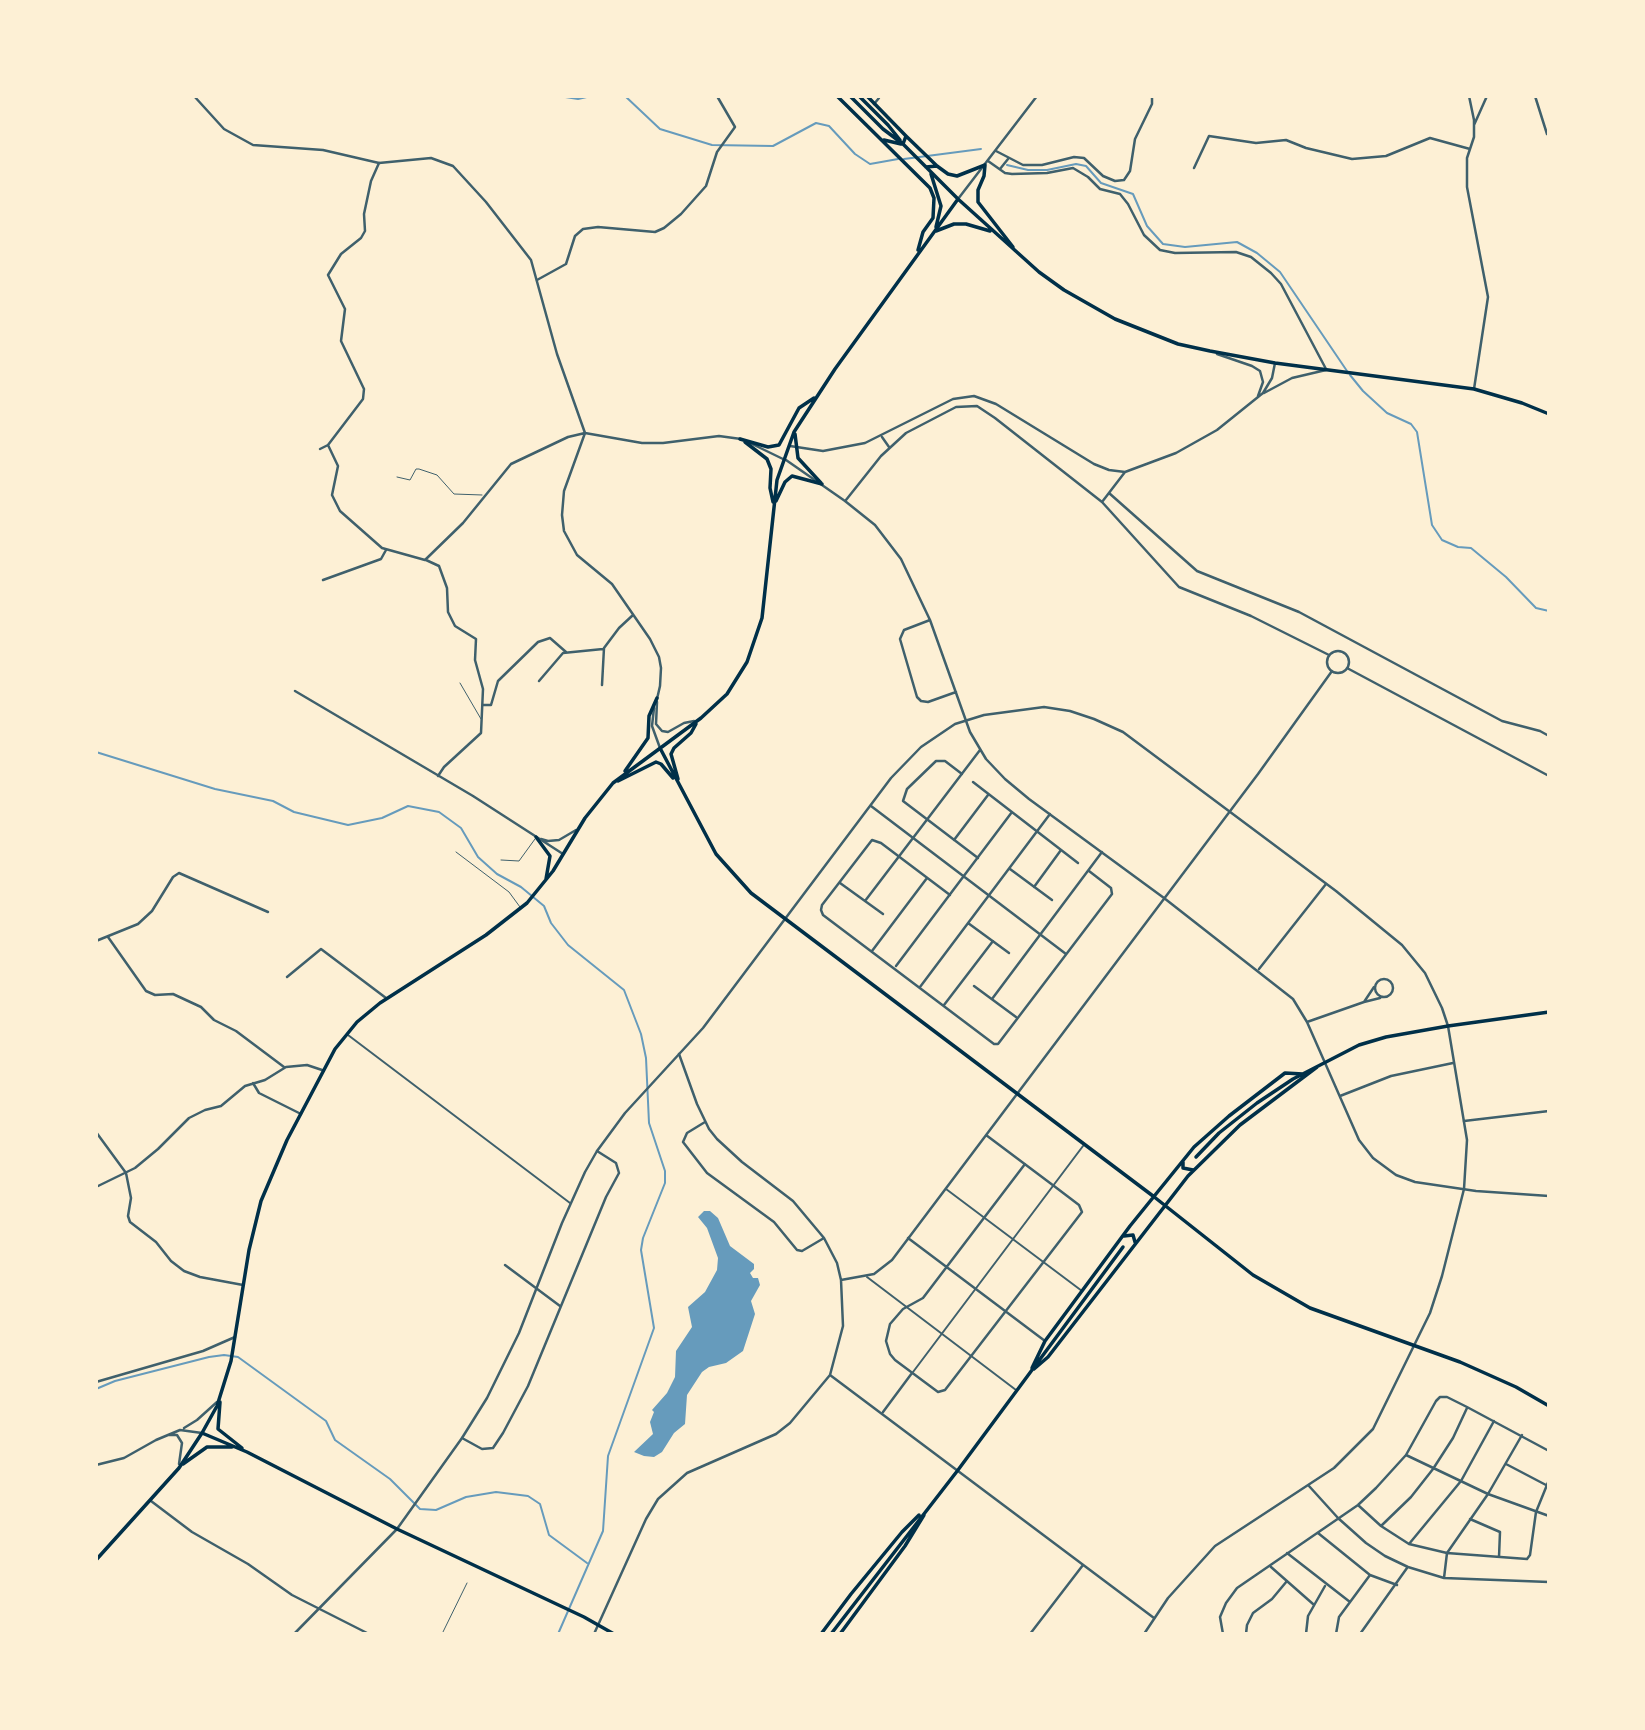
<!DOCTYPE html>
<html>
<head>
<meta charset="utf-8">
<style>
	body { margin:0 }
	#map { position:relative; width:1645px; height:1730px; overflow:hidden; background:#fdf0d5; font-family:"IBM Plex Sans",sans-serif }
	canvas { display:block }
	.frame { position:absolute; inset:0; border:98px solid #fdf0d5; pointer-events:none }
</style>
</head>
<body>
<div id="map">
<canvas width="1645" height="1730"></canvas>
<div class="frame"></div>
</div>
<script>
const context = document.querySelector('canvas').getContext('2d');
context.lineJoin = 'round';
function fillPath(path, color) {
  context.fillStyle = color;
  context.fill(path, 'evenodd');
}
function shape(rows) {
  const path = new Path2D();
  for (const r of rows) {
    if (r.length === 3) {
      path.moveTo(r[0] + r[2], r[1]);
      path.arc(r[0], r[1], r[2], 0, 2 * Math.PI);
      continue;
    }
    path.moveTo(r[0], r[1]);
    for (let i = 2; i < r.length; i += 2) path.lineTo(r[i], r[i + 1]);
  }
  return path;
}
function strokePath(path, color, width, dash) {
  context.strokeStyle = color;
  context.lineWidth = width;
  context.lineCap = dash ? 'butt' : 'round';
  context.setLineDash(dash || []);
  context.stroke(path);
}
fillPath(shape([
	[704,1211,710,1211,718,1218,730,1246,754,1264,754,1269,750,1273,753,1278,758,1278,760,1285,751,1301,755,1314,743,1351,726,1363,709,1367,702,1372,687,1395,685,1424,674,1433,662,1452,654,1457,644,1456,634,1452,653,1434,650,1422,654,1412,652,1410,667,1393,675,1377,676,1351,692,1327,688,1307,705,1292,717,1270,718,1258,707,1228,698,1217]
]), '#669bbc');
strokePath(shape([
	[559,96,578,99,591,96],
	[625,96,660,129,712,145,773,146,816,123,829,126,855,154,870,164,898,159],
	[904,159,981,149],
	[1007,165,1028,170,1047,170,1076,164,1086,166,1101,183,1133,194,1147,226,1163,244,1185,247,1237,242,1257,253,1280,272,1347,371],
	[1350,375,1363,391,1387,413,1411,424,1417,432,1432,525,1442,540,1458,547,1471,548,1506,577,1536,608,1549,611],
	[96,752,215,789,273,801,294,812,348,825,382,818,408,806,439,812,461,828,478,857,497,874,521,887,544,906,551,923,568,945,624,990,641,1034,646,1058,649,1123,665,1171,665,1183,643,1238,641,1250,654,1328,608,1456,603,1531,558,1634],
	[96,1389,115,1381,209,1357,224,1355,238,1357,326,1421,335,1440,390,1479,420,1509,436,1510,466,1497,496,1492,528,1496,540,1504,549,1535,587,1563]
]), '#669bbc', 2);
strokePath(shape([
	[397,477,410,480,416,469,419,469,437,475,454,494,482,495],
	[460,683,481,719],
	[456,852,509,892,520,907],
	[501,860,519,861,535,839],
	[442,1634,467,1583]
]), '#3f606c', 1);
strokePath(shape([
	[348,1035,570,1203],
	[946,1189,1082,1291],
	[867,1277,1016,1390],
	[913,1372,1083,1146]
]), '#3f606c', 2);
strokePath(shape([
	[1469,96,1474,120,1474,137,1467,158,1467,187,1488,297,1474,389],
	[1535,96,1547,134],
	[874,104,879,98,877,96],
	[1474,125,1487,96],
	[996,151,1023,165,1042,165,1074,157,1084,158,1103,176,1115,181,1124,180,1130,171,1135,139,1152,104,1152,96],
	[988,161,1005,173,1012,174,1047,173,1073,168,1088,177,1100,189,1120,194,1128,204,1144,235,1160,250,1175,253,1236,252,1251,257,1271,273,1281,284,1326,369],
	[1194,168,1209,136,1256,143,1286,140,1306,148,1352,159,1386,156,1430,138,1470,149],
	[1000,169,1008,159],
	[537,280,566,264,575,236,583,229,598,227,655,232,664,228,681,214,706,186,717,152,735,127,717,96],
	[1217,354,1252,366,1260,371,1263,382,1258,396],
	[1264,393,1292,378,1326,370],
	[585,433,564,491,562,515,564,531,577,555,612,584,650,639,659,657,661,668,660,686,657,699],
	[882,437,889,447],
	[328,445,338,466,332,495,340,511,382,548,425,560,463,523,511,464,568,437,585,433],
	[790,446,823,451,865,443,953,399,974,396,996,404,1094,464,1109,470,1125,472,1176,453,1217,430,1263,393,1272,378,1275,363],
	[320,449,328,445,363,399,364,389,341,341,345,309,328,275,341,254,361,238,365,231,364,214,371,181,379,163],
	[786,460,845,501,875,525,901,559,930,620,970,732,986,759,1005,779,1029,799,1164,898,1293,999,1307,1022,1359,1140,1373,1158,1396,1175,1415,1182,1476,1191,1549,1196],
	[1109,493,1197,571,1299,612,1502,721,1540,731,1549,736],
	[846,500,881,456,906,433,956,407,977,406,995,418,1102,502,1179,587,1251,616,1329,655],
	[1102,502,1125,472],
	[426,560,439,566,447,588,448,612,455,626,476,639,475,660,483,689,481,733,444,767,438,776],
	[323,580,381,559,386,550],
	[930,620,904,630,900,639,917,697,921,701,928,702,956,692],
	[1338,662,11],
	[1347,668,1549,776],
	[539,681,563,653,603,649],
	[602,685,604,648,619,628,633,615],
	[295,691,473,796,563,854],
	[657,702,656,724,662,731,668,732,684,723,694,721],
	[483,705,491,705,498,681,538,642,550,638,566,652],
	[654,708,652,726,660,748],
	[962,774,945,761,936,761,907,789,903,801,978,858],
	[973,782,1078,863],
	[871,806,1066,954],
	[541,839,548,841,559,840,576,830],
	[954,840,988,795],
	[1010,869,1052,900],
	[840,883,883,914],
	[1034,887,1061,850],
	[950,895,881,843,872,840,822,905,821,910,823,915,994,1044,998,1044,1112,894,1111,888,1089,871],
	[865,901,980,750],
	[968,923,1009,953],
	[108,937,146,991,155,995,173,994,201,1007,214,1020,236,1031,284,1067],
	[96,941,138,924,152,911,173,877,179,873,268,912],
	[872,951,927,878],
	[896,966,1012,812],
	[1259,969,1326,884],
	[287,977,321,949,386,998],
	[1384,988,9],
	[974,986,1016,1017],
	[920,987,1050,814],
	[1374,987,1364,1002,1380,998],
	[992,999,1102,852],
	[944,1005,993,941],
	[1307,1022,1364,1002],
	[253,1083,259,1093,301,1114],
	[1340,1096,1391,1076,1453,1063],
	[1464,1121,1549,1111],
	[705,1122,687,1133,683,1142,707,1173,774,1222,797,1250,802,1251,824,1238],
	[96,1132,126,1173,131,1198,128,1216,130,1222,156,1242,171,1261,184,1271,200,1277,243,1285],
	[986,1135,1054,1186,1079,1205,1082,1212,945,1390,938,1392,895,1360,890,1354,886,1341,890,1324,903,1309,923,1298,1025,1164],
	[96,1187,135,1168,158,1149,189,1118,205,1110,221,1106,245,1086,265,1080,286,1067,307,1065,322,1070],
	[908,1238,1045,1341],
	[505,1265,560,1306],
	[841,1280,874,1274,892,1260,1258,774,1332,671],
	[830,1375,1154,1618],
	[96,1382,203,1351,235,1337],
	[883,1412,912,1373],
	[184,1428,197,1420,217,1402],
	[169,1435,177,1435,182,1443,179,1464],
	[462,1438,482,1449,493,1448,503,1433,528,1386,606,1197,619,1173,616,1163,597,1151],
	[1406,1455,1488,1494,1549,1516],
	[1506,1464,1546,1485],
	[96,1465,124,1458,156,1440,180,1430,202,1433],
	[1309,1486,1338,1518,1366,1543,1385,1556,1408,1567,1444,1578,1549,1582],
	[151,1501,192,1532,248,1564,292,1595,369,1634],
	[1358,1505,1381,1526,1409,1544,1447,1553,1527,1559,1530,1555,1536,1512,1549,1480],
	[1470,1519,1500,1532,1499,1557],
	[1381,1526,1411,1497,1433,1469,1453,1438,1467,1408],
	[1318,1533,1370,1575],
	[1409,1544,1461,1481,1494,1421],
	[1287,1553,1350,1602],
	[1271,1567,1313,1604],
	[1444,1578,1447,1553,1488,1494,1522,1435],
	[594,1634,646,1519,658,1499,687,1473,776,1434,790,1423,830,1375,843,1326,841,1280,837,1263,824,1238,793,1201,742,1162,717,1139,709,1129,697,1104,679,1054],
	[1030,1634,1083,1565],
	[1223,1634,1220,1617,1226,1603,1237,1588,1358,1505,1376,1488,1406,1455,1436,1401,1440,1397,1447,1397,1467,1407,1549,1451],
	[1246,1634,1247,1625,1253,1613,1272,1599,1287,1581],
	[1306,1634,1308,1616,1325,1586],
	[1336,1634,1339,1617,1370,1575,1397,1585],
	[1360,1634,1407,1568]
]), '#3f606c', 2.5);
strokePath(shape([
	[194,96,224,129,253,145,323,150,379,163,431,158,453,166,486,202,531,260,557,354,585,433,642,443,663,443,719,436,741,439],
	[958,199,1037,96],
	[750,443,783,459],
	[294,1634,397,1529,462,1438,487,1398,519,1333,562,1223,585,1172,597,1151,625,1113,703,1028,891,778,921,747,955,724,984,715,1044,707,1070,711,1094,719,1123,732,1336,891,1402,945,1425,973,1442,1008,1448,1026,1467,1140,1464,1189,1442,1276,1430,1313,1373,1429,1334,1468,1215,1546,1168,1598,1144,1634]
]), '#3f606c', 2.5);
strokePath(shape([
	[837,96,930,188,934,198,933,218,923,232,918,250],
	[850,96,883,129,903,144,958,199,1039,272,1064,290,1115,319,1178,344,1210,351,1275,363,1474,389,1522,403,1549,414],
	[859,96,888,125,900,140],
	[867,96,906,136,903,144],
	[906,136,937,166],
	[884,140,901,144],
	[926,167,937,166,948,174,957,176,985,165,984,176,978,190,978,202,1013,247],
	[931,174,941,206,936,227],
	[936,231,954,224,966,224,990,231],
	[795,434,798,458,821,483],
	[740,439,768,447,779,445,799,408,814,398],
	[745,442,767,459,771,469,770,488,773,502],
	[776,501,785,482,792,476,822,484],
	[660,748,716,854,751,893,1153,1196,1253,1275,1310,1308,1460,1362,1516,1387,1549,1406],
	[625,771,648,738,649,716,657,698],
	[678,779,671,754,674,748,691,733,696,724],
	[618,781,656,762,661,764,673,778],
	[536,837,550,856,546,879],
	[1196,1157,1219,1133,1257,1103,1293,1079,1359,1045,1386,1037,1448,1026,1549,1012],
	[1183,1162,1183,1168,1193,1170],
	[1124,1236,1133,1235,1135,1242],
	[1032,1368,1045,1341,1130,1226,1194,1147,1229,1116,1285,1073,1303,1074],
	[1034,1369,1048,1357,1188,1176,1240,1125,1317,1067],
	[220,1402,218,1429,242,1448],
	[202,1433,247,1452,397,1529,584,1617,614,1634],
	[183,1464,207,1447,232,1447],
	[96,1560,179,1468,202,1433,217,1406,231,1361,249,1250,261,1201,287,1140,335,1049,357,1022,380,1003,486,935,527,903,553,871,585,818,613,783,701,718,727,694,747,662,762,618,777,480,794,432,835,369,958,199],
	[821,1634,851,1594,902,1532,919,1515],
	[831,1634,958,1470,1123,1247],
	[840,1634,905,1546,924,1515]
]), '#003049', 3.5);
</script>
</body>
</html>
